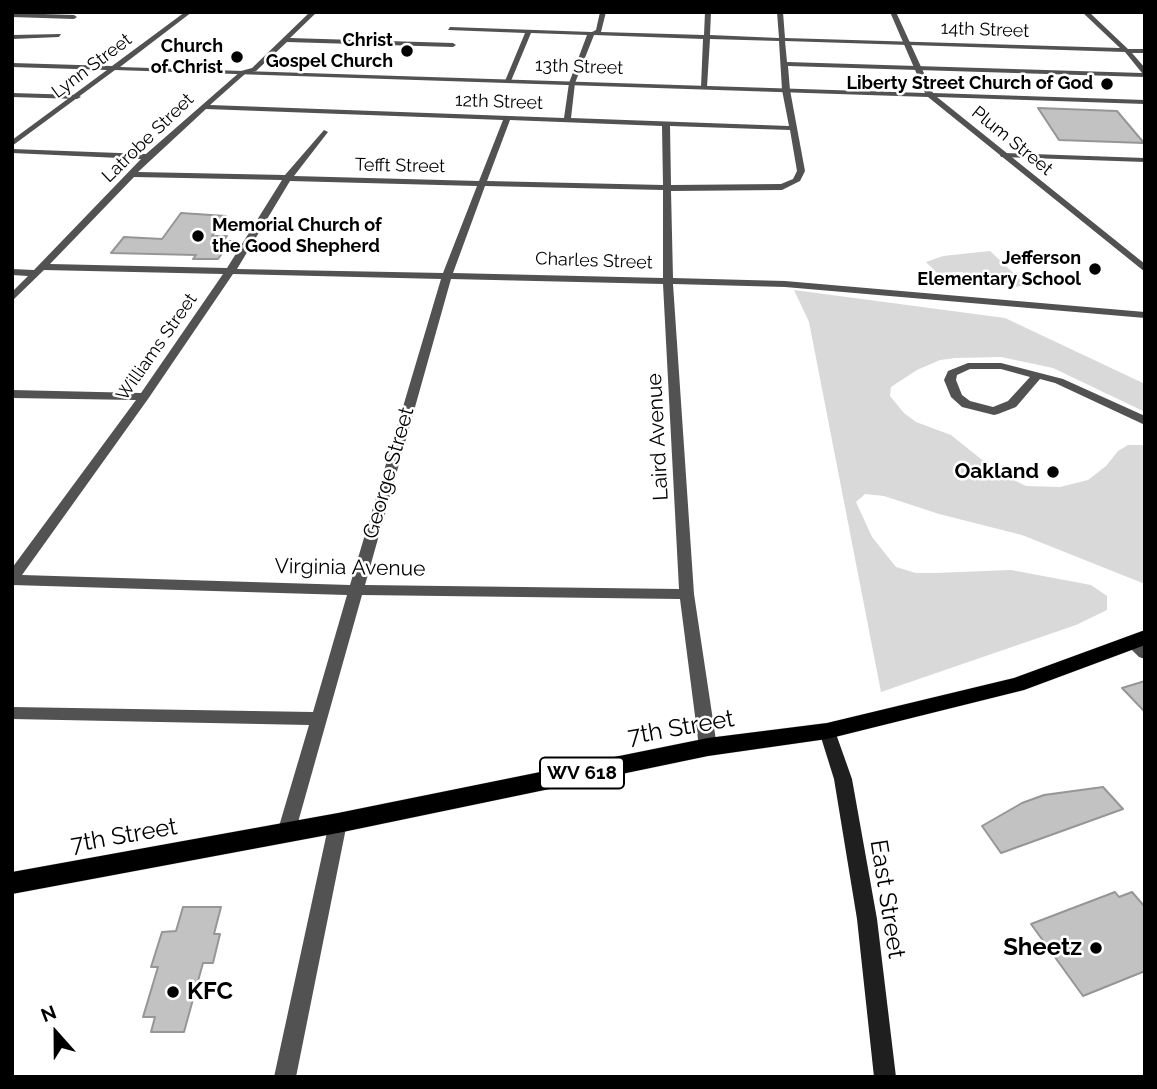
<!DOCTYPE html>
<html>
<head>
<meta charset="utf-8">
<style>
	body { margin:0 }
	#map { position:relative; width:1157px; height:1089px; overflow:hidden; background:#fff; font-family:Raleway,sans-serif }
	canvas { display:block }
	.frame { position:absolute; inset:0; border:14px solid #000; pointer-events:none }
	.north { position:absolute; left:21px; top:998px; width:70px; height:70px; -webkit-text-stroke:5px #fff; paint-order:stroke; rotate:339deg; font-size:19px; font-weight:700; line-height:28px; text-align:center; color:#000 }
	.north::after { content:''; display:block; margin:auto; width:24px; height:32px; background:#000; clip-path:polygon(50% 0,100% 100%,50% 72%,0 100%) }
</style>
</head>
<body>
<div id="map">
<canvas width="1157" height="1089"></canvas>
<div class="frame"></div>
<div class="north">N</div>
</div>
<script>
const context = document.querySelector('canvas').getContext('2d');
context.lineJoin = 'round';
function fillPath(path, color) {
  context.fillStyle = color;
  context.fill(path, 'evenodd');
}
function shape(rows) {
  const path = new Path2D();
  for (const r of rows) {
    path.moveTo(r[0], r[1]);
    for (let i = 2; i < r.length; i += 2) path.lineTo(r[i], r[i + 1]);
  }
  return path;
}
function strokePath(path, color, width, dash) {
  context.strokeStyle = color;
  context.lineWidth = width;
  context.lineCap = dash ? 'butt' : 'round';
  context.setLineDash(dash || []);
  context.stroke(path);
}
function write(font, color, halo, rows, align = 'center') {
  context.font = font + ' Raleway,sans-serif';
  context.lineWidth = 5;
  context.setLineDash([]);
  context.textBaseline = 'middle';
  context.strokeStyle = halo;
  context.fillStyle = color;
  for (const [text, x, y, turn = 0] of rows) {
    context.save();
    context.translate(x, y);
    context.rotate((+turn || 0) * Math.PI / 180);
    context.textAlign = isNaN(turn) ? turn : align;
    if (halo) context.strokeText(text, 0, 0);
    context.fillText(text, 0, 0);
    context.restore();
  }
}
fillPath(shape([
	[990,251,1026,285,1015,287,1000,279,976,278,962,272,937,273,926,262,943,256],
	[794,290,1005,318,1145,384,1145,412,1053,368,1001,357,955,358,940,360,917,370,891,387,890,396,904,413,916,422,951,435,996,471,1026,486,1060,487,1088,480,1106,466,1118,451,1128,445,1145,445,1145,584,1022,535,939,514,884,496,865,494,856,502,872,537,896,567,916,573,935,573,1011,570,1091,585,1107,596,1107,610,1076,625,881,692,809,322]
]), '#d9d9d9');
const building = shape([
	[1038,108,1117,111,1144,143,1059,140,1038,108],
	[181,213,226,216,212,236,227,236,223,241,231,241,218,259,193,259,196,255,111,253,124,237,162,239,181,213],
	[1145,681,1145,712,1122,688,1145,681],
	[1103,787,1123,809,1001,853,982,826,1022,803,1044,795,1103,787],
	[1115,892,1119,897,1132,892,1145,907,1145,971,1083,996,1031,924,1115,892],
	[183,907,221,907,214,934,220,934,213,963,203,963,184,1032,151,1032,155,1017,143,1017,158,967,151,967,162,932,176,931,183,907]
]);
fillPath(building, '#c2c2c2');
strokePath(building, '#969696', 2);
const primary = shape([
	[1145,630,1145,645,1024,690,827,739,708,756,338,833,12,894,12,872,338,813,708,738,827,723,1014,678,1145,630]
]);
strokePath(primary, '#dbdbdb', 1);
fillPath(shape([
	[310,12,317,12,290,38,453,43,456,45,453,47,287,42,256,71,245,74,210,105,564,118,569,83,587,35,531,33,511,81,508,83,505,81,525,33,448,30,450,27,592,32,596,30,600,12,606,12,601,32,704,35,705,12,711,12,710,35,779,38,777,12,783,12,785,38,1120,48,1082,12,1089,12,1128,49,1145,49,1145,53,1132,53,1145,68,1145,77,788,66,790,90,805,171,800,181,782,190,671,191,673,278,785,281,1145,312,1145,318,785,287,673,284,694,594,717,747,714,752,708,754,702,752,699,747,680,599,362,595,295,833,293,839,286,841,279,839,277,833,309,725,12,719,12,707,313,712,347,595,12,585,12,568,136,400,12,398,12,390,141,393,223,274,44,270,12,301,12,292,28,276,12,275,12,269,34,270,141,159,12,153,12,149,146,154,241,71,252,68,310,12],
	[594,35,703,39,701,87,704,89,707,87,710,39,779,41,782,90,789,126,571,118,575,83,594,35],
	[785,41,1125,52,1142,73,787,62,785,41],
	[206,109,503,120,479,181,294,176,328,132,324,130,285,175,138,172,206,109],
	[510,120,662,126,663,185,487,181,510,120],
	[670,126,790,130,797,171,793,179,781,184,671,185,670,126],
	[134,177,282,180,227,268,50,264,134,177],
	[290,181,477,186,443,273,237,269,290,181],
	[485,186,663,190,663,278,453,273,485,186],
	[233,274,441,279,350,585,22,575,148,399,233,274],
	[451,279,663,284,679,589,365,585,451,279],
	[12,13,74,15,77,17,74,19,12,17,12,13],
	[61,34,59,37,12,39,12,35,61,34],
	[12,93,77,95,81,97,77,99,12,97,12,93],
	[1004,153,1145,158,1145,162,1001,157,1000,155,1004,153],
	[968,363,1001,363,1063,379,1145,416,1145,425,1055,383,1040,379,1016,407,998,414,994,415,962,407,951,397,944,380,948,371,968,363],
	[970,369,1001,369,1030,377,1008,401,993,407,970,401,962,395,956,380,957,375,970,369],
	[1133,637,1145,644,1145,659,1139,657,1125,643,1128,639,1133,637],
	[338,815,344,817,347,823,296,1077,274,1077,329,823,332,817,338,815]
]), '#525252');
fillPath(shape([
	[185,12,192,12,120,67,925,93,890,12,896,12,933,93,1145,100,1145,104,937,97,1145,264,1145,272,928,97,115,70,12,146,12,140,107,70,12,67,12,63,112,66,185,12]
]), '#525252');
fillPath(shape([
	[827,724,833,726,835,731,852,779,877,919,896,1077,874,1077,857,919,834,779,819,731,821,726,827,724]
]), '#1f1f1f');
fillPath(primary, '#000');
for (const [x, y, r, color] of [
	[407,51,7,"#000"],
	[237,57,7,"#000"],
	[1107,84,7,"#000"],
	[198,236,7,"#000"],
	[1095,269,7,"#000"],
	[1053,472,7,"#000"],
	[1096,948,7,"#000"],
	[173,992,7,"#000"]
]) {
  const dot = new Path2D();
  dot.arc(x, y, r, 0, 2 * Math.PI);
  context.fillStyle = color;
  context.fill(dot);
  strokePath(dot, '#fff', 2.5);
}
write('18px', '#000', '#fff', [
	["14th Street",985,30,2],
	["Lynn Street",92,66,-37],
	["13th Street",579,67,2],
	["12th Street",499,102,2],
	["Latrobe Street",148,138,-44],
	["Plum Street",1012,141,39],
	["Tefft Street",400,166,1],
	["Charles Street",594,261,2],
	["Williams Street",157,347,-55]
]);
write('bold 18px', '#000', '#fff', [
	["Christ",393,41],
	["Gospel Church",393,62],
	["Church",223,47],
	["of Christ",223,68],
	["Liberty Street Church of God",1093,84],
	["Memorial Church of",212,226,"left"],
	["the Good Shepherd",212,247,"left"],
	["Jefferson",1081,259],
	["Elementary School",1081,280]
], 'right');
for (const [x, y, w] of [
	[582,773,84]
]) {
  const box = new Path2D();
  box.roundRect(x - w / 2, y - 15.5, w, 31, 5);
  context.fillStyle = '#fff';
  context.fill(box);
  strokePath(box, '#000', 2);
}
write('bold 19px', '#000', null, [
	["WV 618",582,773]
]);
write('21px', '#000', '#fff', [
	["Laird Avenue",658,437,-93],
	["George Street",389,473,-74],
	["Virginia Avenue",350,568,1]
]);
write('bold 21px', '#000', '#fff', [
	["Oakland",1039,472]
], 'right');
write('24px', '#000', '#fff', [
	["7th Street",681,728,-10],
	["7th Street",124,836,-10],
	["East Street",887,899,81]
]);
write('bold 24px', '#000', '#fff', [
	["Sheetz",1082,948],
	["KFC",187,992,"left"]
], 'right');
</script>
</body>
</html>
